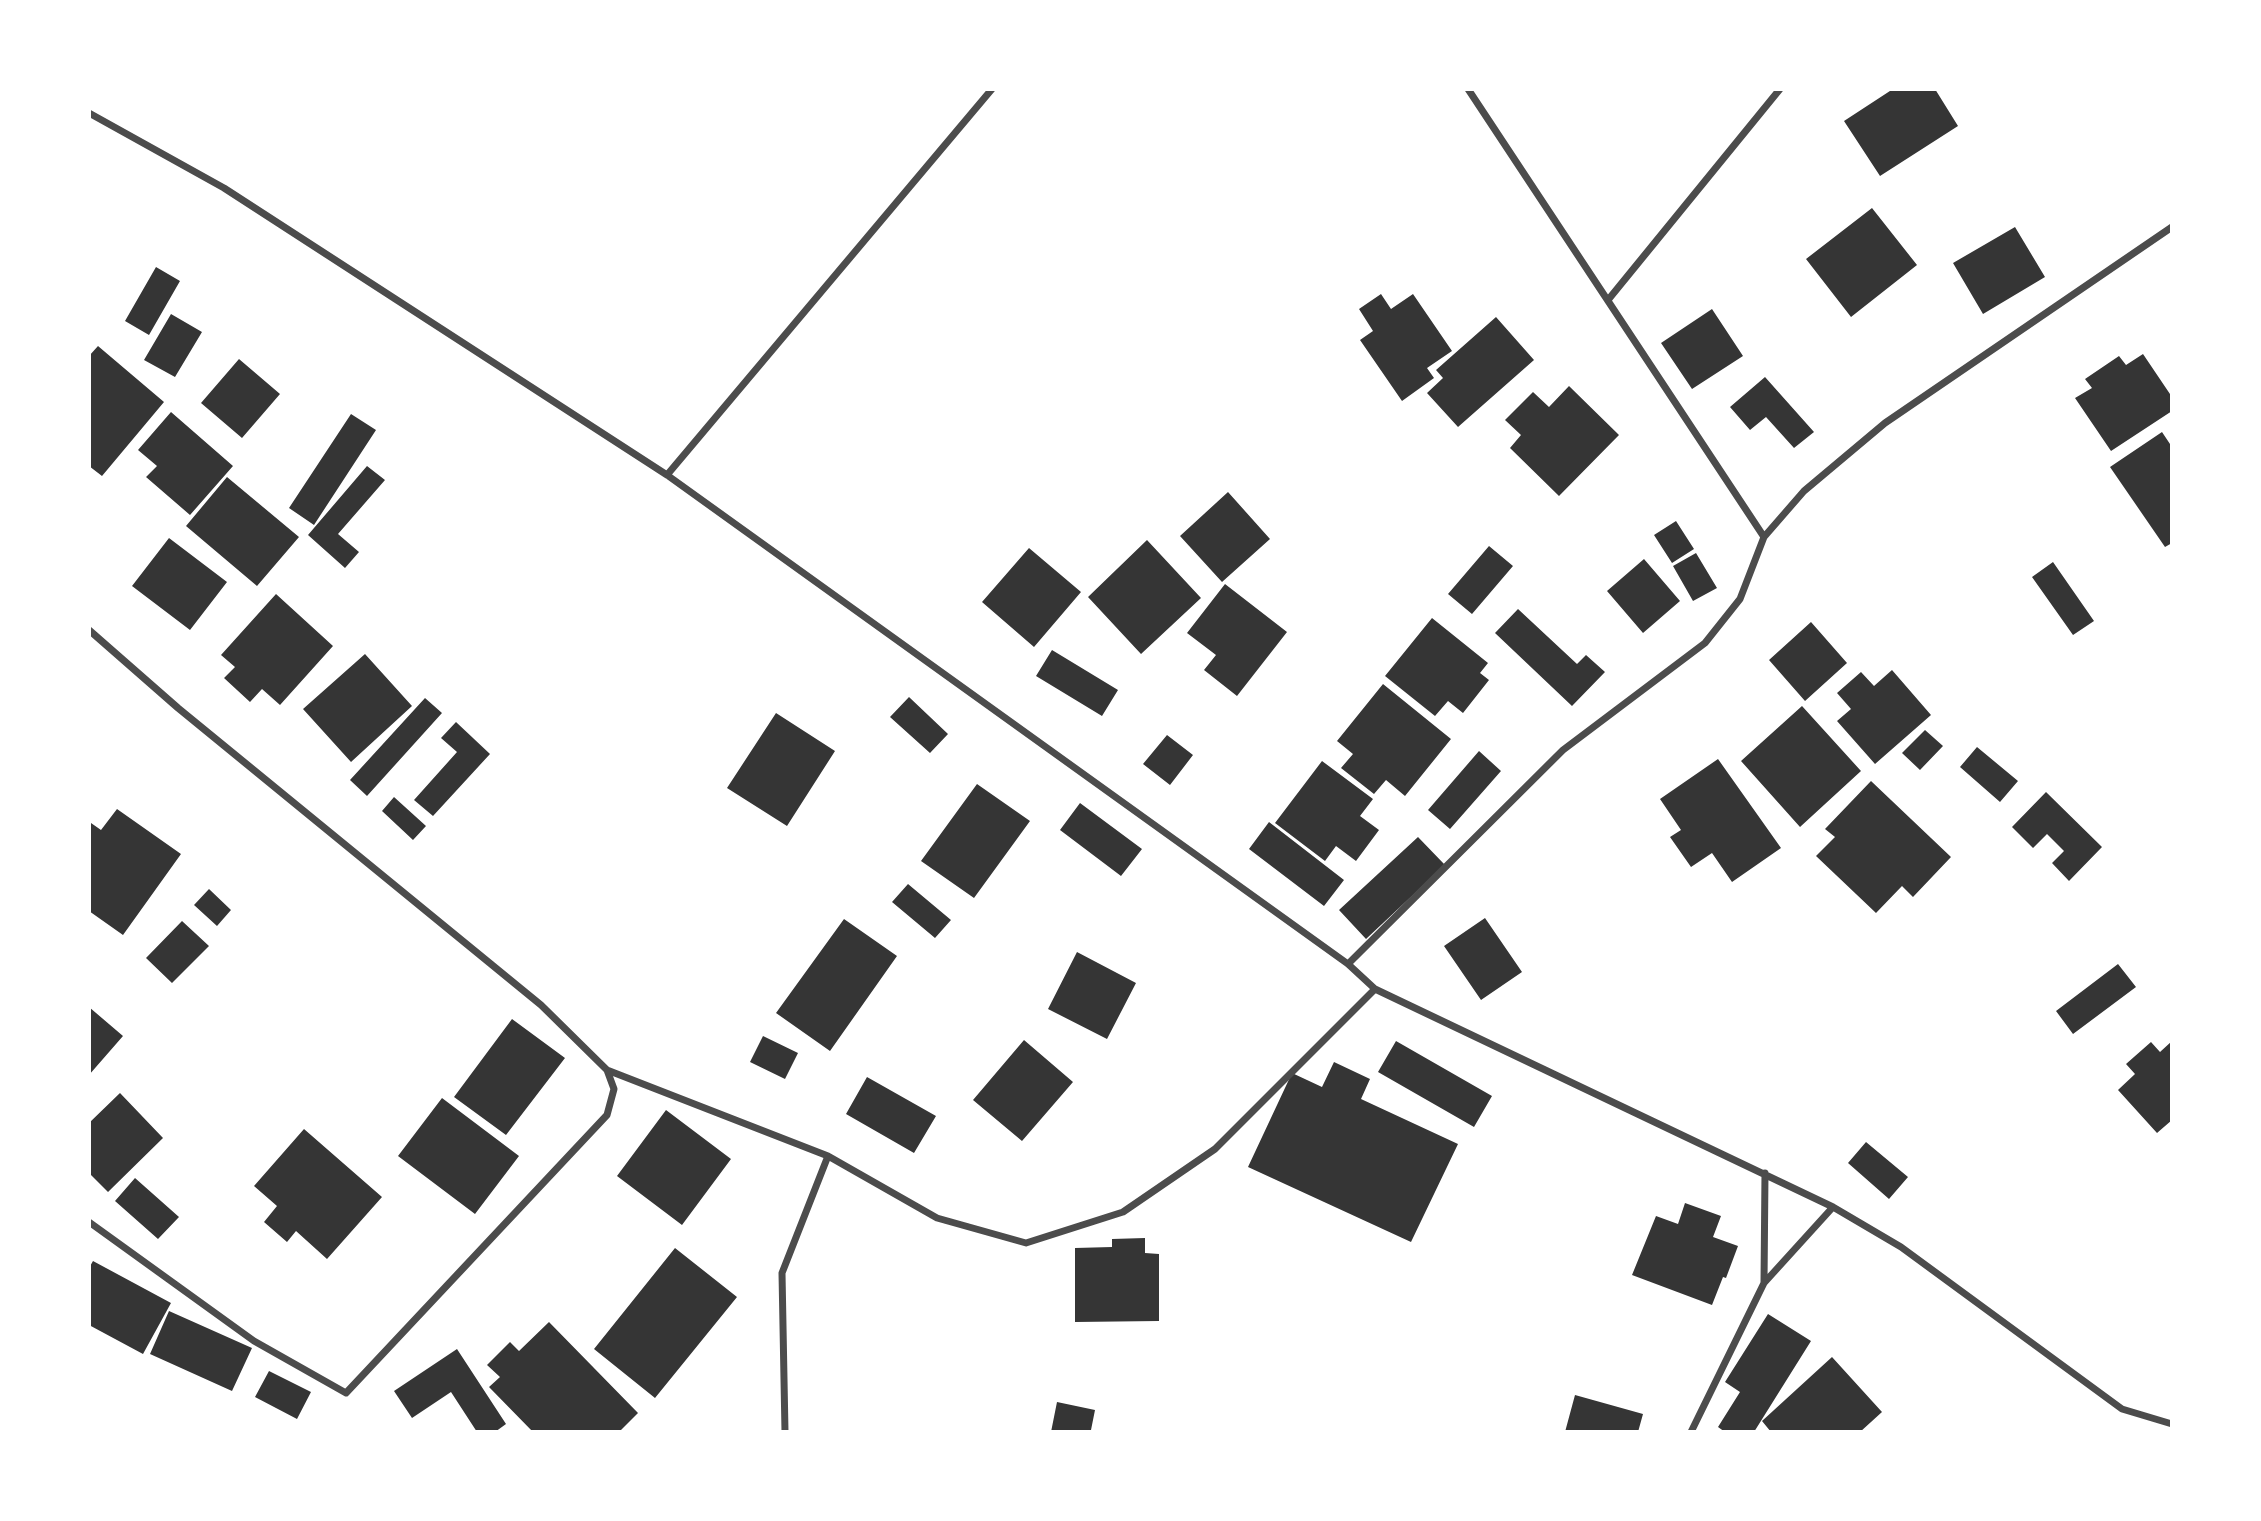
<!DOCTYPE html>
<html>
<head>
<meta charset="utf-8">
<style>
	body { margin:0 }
	#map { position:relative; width:2261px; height:1521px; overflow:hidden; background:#fff; font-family:Cabin,sans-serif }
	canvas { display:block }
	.frame { position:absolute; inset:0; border:91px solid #fff; pointer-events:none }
</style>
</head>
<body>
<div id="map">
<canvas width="2261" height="1521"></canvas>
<div class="frame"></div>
</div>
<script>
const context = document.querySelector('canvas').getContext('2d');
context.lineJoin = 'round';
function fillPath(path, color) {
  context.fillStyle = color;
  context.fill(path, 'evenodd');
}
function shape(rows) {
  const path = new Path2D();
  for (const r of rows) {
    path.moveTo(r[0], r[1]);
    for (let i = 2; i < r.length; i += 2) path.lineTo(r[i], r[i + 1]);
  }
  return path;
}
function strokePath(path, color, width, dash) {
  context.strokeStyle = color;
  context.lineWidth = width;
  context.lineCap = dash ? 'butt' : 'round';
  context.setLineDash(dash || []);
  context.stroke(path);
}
fillPath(shape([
	[1893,89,1935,89,1958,126,1880,176,1844,121],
	[1872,208,1917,265,1851,317,1806,259],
	[2015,227,2045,277,1983,314,1953,263],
	[156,267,180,281,149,335,125,321],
	[1381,294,1391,309,1413,294,1452,351,1427,368,1434,378,1402,401,1360,340,1373,331,1359,309],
	[1712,309,1743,356,1692,389,1661,343],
	[171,314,202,332,175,377,144,360],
	[1496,317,1534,360,1458,427,1427,393,1443,378,1436,370],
	[98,346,164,402,102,476,89,466,89,356],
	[2143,354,2172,397,2172,411,2111,451,2075,398,2092,388,2085,379,2119,356,2126,365],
	[239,359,280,394,242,438,201,403],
	[1765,377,1814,432,1794,448,1766,417,1750,430,1730,407],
	[1569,386,1619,435,1559,496,1510,448,1521,435,1505,420,1533,392,1549,407],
	[171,412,233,466,190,515,146,477,157,466,138,450],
	[351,414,376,430,314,525,289,508],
	[2162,432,2172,447,2172,543,2165,547,2110,467],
	[367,466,385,480,338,534,359,552,345,568,308,535],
	[227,477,299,537,257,586,186,526],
	[1228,492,1270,539,1222,582,1180,536],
	[1676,521,1694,549,1672,563,1654,535],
	[169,538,227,582,190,630,132,586],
	[1147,540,1201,598,1141,654,1088,597],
	[1489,546,1513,566,1472,614,1448,594],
	[1029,548,1081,592,1034,647,982,602],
	[1696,553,1717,588,1693,601,1673,566],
	[1644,559,1680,601,1643,633,1607,591],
	[2053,562,2094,621,2073,635,2032,577],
	[1225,584,1287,632,1237,696,1204,670,1216,655,1187,633],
	[276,594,333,646,280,705,262,689,250,702,224,678,235,667,221,655],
	[1518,609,1577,664,1586,655,1605,672,1572,706,1495,633],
	[1432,618,1488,663,1480,673,1489,680,1463,713,1448,701,1435,716,1385,676],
	[1811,622,1847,663,1805,701,1769,660],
	[1052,650,1118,690,1102,716,1036,676],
	[365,654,412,706,351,762,303,709],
	[1892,670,1931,715,1875,764,1837,721,1851,709,1837,693,1861,672,1874,686],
	[1383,684,1451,739,1405,796,1386,780,1374,794,1341,768,1353,754,1337,741],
	[909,697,948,734,930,753,890,717],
	[425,698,442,713,367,796,350,780],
	[1802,706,1861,771,1800,827,1741,761],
	[776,713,835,751,787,826,727,788],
	[456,722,490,754,433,816,414,800,457,752,441,738],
	[1925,730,1943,746,1920,770,1902,753],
	[1167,735,1193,755,1170,785,1143,764],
	[1977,747,2018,781,2000,802,1960,767],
	[1479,751,1501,771,1450,829,1428,810],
	[1718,759,1781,848,1732,882,1712,853,1691,867,1670,837,1681,830,1660,799],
	[1322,761,1373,799,1360,816,1379,830,1356,861,1336,846,1325,861,1275,823],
	[1871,781,1951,857,1913,897,1902,886,1876,913,1816,856,1835,837,1825,829],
	[977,784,1030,821,974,898,921,861],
	[2046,792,2102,847,2069,881,2052,863,2064,851,2047,834,2033,848,2012,827],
	[394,797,426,826,413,840,382,811],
	[1080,803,1142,849,1121,876,1060,830],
	[117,809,181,854,123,935,89,911,89,826,91,823,101,830],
	[1269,822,1344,880,1324,906,1249,849],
	[1418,837,1445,865,1366,939,1339,910],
	[908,884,951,920,935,938,892,902],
	[209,889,231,910,217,926,194,905],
	[1485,918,1522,972,1481,1000,1444,946],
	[844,919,897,956,830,1051,776,1013],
	[182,921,209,946,172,983,146,958],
	[1077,952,1136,983,1107,1039,1048,1009],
	[2118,964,2136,987,2073,1034,2056,1011],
	[89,1007,123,1036,89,1075],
	[512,1019,565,1058,506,1135,454,1097],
	[763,1036,798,1053,785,1079,750,1062],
	[1024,1040,1073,1082,1022,1141,973,1100],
	[1396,1041,1492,1096,1474,1127,1378,1072],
	[2172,1041,2172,1120,2157,1133,2118,1090,2135,1074,2126,1064,2151,1042,2160,1052],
	[1334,1062,1370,1079,1361,1099,1458,1144,1411,1242,1248,1167,1292,1073,1322,1087],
	[867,1077,936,1116,914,1153,846,1114],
	[120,1093,163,1138,108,1192,89,1173,89,1123],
	[442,1098,519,1156,475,1214,398,1156],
	[666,1110,731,1159,682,1225,617,1176],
	[304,1129,382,1197,327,1259,296,1231,287,1242,264,1222,277,1206,254,1186],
	[1866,1142,1908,1177,1889,1199,1848,1163],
	[135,1178,179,1217,158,1239,115,1201],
	[1685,1203,1721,1216,1713,1237,1738,1246,1726,1278,1723,1277,1712,1305,1632,1275,1656,1216,1678,1224],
	[1145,1238,1145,1253,1159,1254,1159,1321,1075,1322,1075,1248,1112,1247,1112,1239],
	[675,1248,737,1297,655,1398,594,1349],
	[93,1261,171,1303,143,1354,89,1325,89,1268],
	[169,1311,252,1348,232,1391,150,1354],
	[1768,1314,1811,1341,1754,1432,1725,1432,1718,1427,1740,1392,1725,1382],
	[549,1322,638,1413,619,1432,533,1432,489,1387,500,1377,487,1365,510,1342,519,1351],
	[457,1349,506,1424,495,1432,477,1432,451,1392,412,1418,394,1391],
	[1832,1357,1882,1412,1860,1432,1771,1432,1762,1421],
	[269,1371,311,1392,297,1419,255,1397],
	[1575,1395,1643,1414,1638,1432,1565,1432],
	[1057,1402,1095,1410,1091,1430,1096,1432,1051,1432]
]), '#353535');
strokePath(shape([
	[1468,89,1764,537],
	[89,113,224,188,667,475,1348,964,1375,989,1833,1207,1901,1247,2122,1409,2172,1424],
	[1608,300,1780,89],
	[667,475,992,89],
	[89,630,178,708,541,1005,607,1070,614,1089,607,1115,346,1393,254,1341,89,1222],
	[1348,964,1563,750,1705,643,1740,599,1764,537,1804,491,1885,423,2172,227],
	[607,1070,828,1156,937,1218,1026,1243,1123,1212,1215,1149,1375,989],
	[1764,1283,1765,1173],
	[785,1432,782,1273,828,1156],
	[1691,1432,1764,1283,1833,1207]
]), '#4c4c4c', 7);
</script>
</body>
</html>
